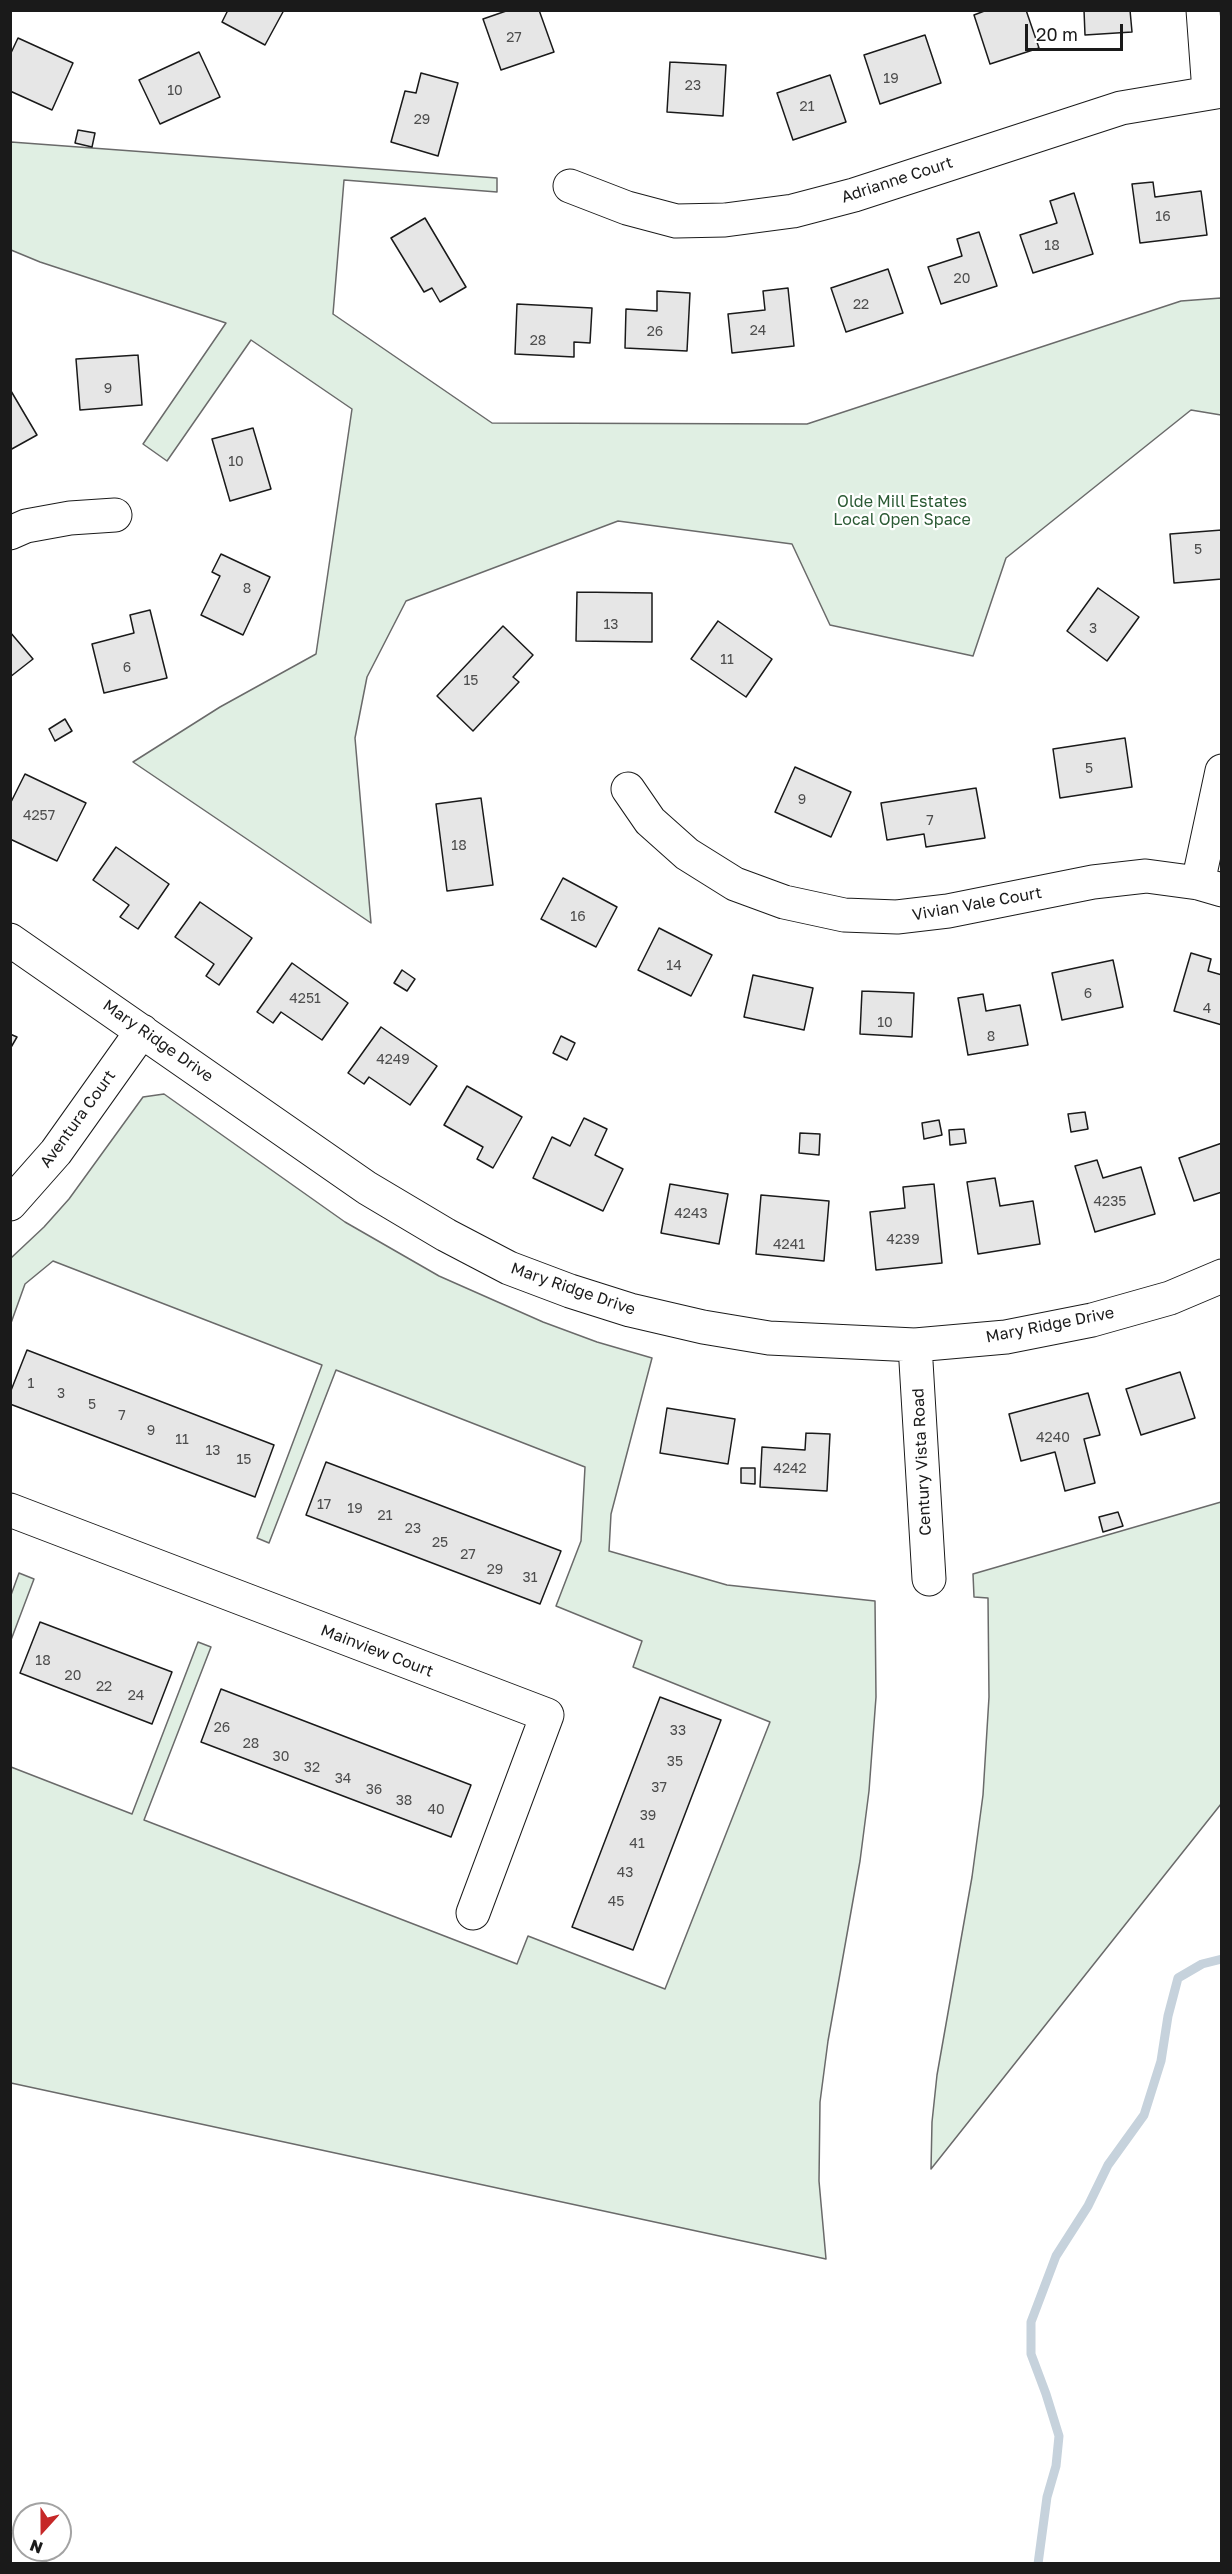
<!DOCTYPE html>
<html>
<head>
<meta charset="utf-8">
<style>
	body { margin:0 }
	#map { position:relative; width:1232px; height:2574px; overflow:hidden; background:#fff; font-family:"Golos Text",sans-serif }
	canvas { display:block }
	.frame { position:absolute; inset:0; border:12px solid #1a1a1a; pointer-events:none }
	.north { position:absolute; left:12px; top:2502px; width:60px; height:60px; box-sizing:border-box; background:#fff; border:2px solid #a3a3a3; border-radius:50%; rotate:201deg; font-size:16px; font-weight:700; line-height:24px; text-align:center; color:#1a1a1a }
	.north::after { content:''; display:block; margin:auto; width:21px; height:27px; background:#c62828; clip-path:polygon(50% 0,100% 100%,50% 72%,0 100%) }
	.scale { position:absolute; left:1025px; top:24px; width:98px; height:27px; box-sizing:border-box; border:3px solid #1a1a1a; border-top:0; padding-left:8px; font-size:18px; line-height:21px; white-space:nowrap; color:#1a1a1a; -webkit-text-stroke:4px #fff; paint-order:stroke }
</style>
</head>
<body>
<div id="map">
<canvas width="1232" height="2574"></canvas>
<div class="frame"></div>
<div class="north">N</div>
<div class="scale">20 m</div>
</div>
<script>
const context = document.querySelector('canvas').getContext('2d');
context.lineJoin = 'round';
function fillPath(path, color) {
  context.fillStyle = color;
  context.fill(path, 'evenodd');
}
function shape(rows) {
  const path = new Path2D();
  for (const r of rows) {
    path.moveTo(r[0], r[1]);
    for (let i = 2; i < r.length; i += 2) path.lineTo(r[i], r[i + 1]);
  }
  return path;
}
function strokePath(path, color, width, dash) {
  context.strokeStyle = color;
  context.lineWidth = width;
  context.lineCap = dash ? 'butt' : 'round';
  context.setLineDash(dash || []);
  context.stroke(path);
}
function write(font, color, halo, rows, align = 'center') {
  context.font = font + ' "Golos Text",sans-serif';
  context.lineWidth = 4.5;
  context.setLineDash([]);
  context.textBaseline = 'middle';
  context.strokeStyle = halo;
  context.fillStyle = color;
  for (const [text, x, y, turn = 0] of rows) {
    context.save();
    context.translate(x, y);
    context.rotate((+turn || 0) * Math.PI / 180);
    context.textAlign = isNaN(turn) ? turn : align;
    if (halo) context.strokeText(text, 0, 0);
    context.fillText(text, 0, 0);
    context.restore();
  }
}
const green = shape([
	[11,142,497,178,497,192,344,180,333,314,492,423,807,424,1181,301,1221,298,1221,415,1191,410,1006,558,973,656,830,625,792,544,618,521,406,601,367,677,355,738,371,923,133,762,220,707,316,654,352,409,251,340,167,461,143,444,226,323,40,262,11,250,11,142],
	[164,1094,345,1222,439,1276,543,1322,597,1342,652,1358,611,1514,609,1551,727,1585,875,1601,876,1697,869,1791,860,1861,828,2041,820,2102,819,2181,826,2259,11,2083,11,1767,132,1814,198,1642,211,1647,144,1820,517,1964,528,1936,665,1989,770,1722,633,1667,642,1641,556,1606,581,1541,585,1467,336,1370,269,1543,257,1538,322,1365,53,1261,25,1284,11,1323,11,1258,44,1227,69,1199,143,1097,164,1094],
	[1221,1502,1221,1804,931,2169,932,2122,937,2075,972,1877,983,1795,989,1697,988,1598,974,1597,973,1574,1221,1502],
	[19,1573,34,1579,11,1640,11,1595,19,1573]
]);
fillPath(green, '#e0efe3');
strokePath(green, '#6a6a6a', 1.5);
strokePath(shape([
	[1038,2564,1047,2497,1056,2466,1059,2436,1046,2394,1031,2354,1031,2322,1056,2256,1088,2206,1108,2165,1144,2115,1161,2061,1168,2016,1178,1978,1202,1964,1222,1959]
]), '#c6d2dc', 9);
const building = shape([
	[228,10,284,10,265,45,222,22,228,10],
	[509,10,539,10,554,52,501,70,483,19,509,10],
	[987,10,1026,10,1039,48,990,64,974,15,987,10],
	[1084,10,1130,10,1132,32,1085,35,1084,10],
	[925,35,941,83,880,104,864,55,925,35],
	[18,38,73,63,52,110,10,91,10,55,18,38],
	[199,52,220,97,160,124,139,80,199,52],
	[670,62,726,65,723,116,667,112,670,62],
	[421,73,458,83,438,156,391,142,405,91,416,93,421,73],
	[830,75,846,122,793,140,777,93,830,75],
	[78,130,95,133,92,147,75,143,78,130],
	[1153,182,1155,197,1201,191,1207,235,1140,243,1132,184,1153,182],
	[1074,193,1093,254,1033,273,1020,235,1057,223,1050,201,1074,193],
	[425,218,466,287,440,302,432,288,424,292,391,238,425,218],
	[979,232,997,286,941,304,928,267,962,256,957,239,979,232],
	[888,269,903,313,846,332,831,288,888,269],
	[788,288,794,346,732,353,728,314,765,310,763,291,788,288],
	[657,291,690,293,687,351,625,348,626,309,657,311,657,291],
	[517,304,592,308,590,343,574,342,574,357,515,354,517,304],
	[138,355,142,405,80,410,76,359,138,355],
	[11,391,37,435,10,450,10,392,11,391],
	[253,428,271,489,230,501,212,439,253,428],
	[1222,530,1222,579,1174,583,1170,534,1222,530],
	[221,554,270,577,243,635,201,615,220,576,212,572,221,554],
	[1098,588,1139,617,1107,661,1067,631,1098,588],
	[577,592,652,593,652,642,576,641,577,592],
	[150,610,167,678,104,693,92,644,134,633,130,615,150,610],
	[718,621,772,659,746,697,691,659,718,621],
	[503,626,533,655,513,677,519,682,473,731,437,696,503,626],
	[10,632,33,659,10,677,10,632],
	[65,719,72,731,55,741,49,729,65,719],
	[1125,738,1132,787,1060,798,1053,749,1125,738],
	[795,767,851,792,831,837,775,812,795,767],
	[25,774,86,803,57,861,10,839,10,804,25,774],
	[976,788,985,838,926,847,924,834,887,840,881,803,976,788],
	[481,798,493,885,447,891,436,804,481,798],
	[116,847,169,884,138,929,120,917,129,905,93,880,116,847],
	[563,878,617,907,596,947,541,919,563,878],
	[200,902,252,938,219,985,206,976,214,964,175,937,200,902],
	[659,928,712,955,691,996,638,970,659,928],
	[1191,953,1211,959,1208,971,1222,975,1222,1025,1174,1011,1191,953],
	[1113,960,1123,1007,1062,1020,1052,973,1113,960],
	[292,963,348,1003,322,1040,281,1012,273,1023,257,1012,292,963],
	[402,970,415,979,407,991,394,983,402,970],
	[753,975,813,988,804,1030,744,1017,753,975],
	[862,991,914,993,912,1037,860,1034,862,991],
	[983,994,986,1011,1020,1005,1028,1045,968,1055,958,998,983,994],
	[381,1027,437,1066,410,1105,369,1077,364,1084,348,1073,381,1027],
	[10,1034,17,1037,10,1049,10,1034],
	[561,1036,575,1043,567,1060,553,1053,561,1036],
	[467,1086,522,1117,493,1168,477,1159,483,1147,444,1125,467,1086],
	[1085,1112,1088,1129,1071,1132,1068,1114,1085,1112],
	[584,1118,607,1129,595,1155,623,1169,603,1211,533,1178,552,1137,570,1146,584,1118],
	[939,1120,942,1135,924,1139,922,1123,939,1120],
	[964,1129,966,1143,950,1145,949,1130,964,1129],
	[800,1133,820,1134,819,1155,799,1153,800,1133],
	[1222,1143,1222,1192,1194,1201,1179,1158,1222,1143],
	[1097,1160,1103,1178,1141,1167,1155,1214,1095,1232,1075,1166,1097,1160],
	[995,1178,1000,1206,1033,1201,1040,1244,978,1254,967,1182,995,1178],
	[670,1184,728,1194,719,1244,661,1233,670,1184],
	[934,1184,942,1263,876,1270,870,1212,905,1208,903,1187,934,1184],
	[761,1195,829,1201,824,1261,756,1254,761,1195],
	[27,1350,274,1445,255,1497,10,1404,10,1393,27,1350],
	[1180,1372,1195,1418,1141,1435,1126,1389,1180,1372],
	[1088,1393,1100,1435,1084,1439,1095,1483,1065,1491,1055,1452,1021,1461,1009,1414,1088,1393],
	[667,1408,735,1419,728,1464,660,1453,667,1408],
	[806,1433,830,1434,827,1491,760,1487,762,1447,805,1450,806,1433],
	[326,1462,561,1551,540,1604,306,1515,326,1462],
	[741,1468,755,1468,755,1484,741,1483,741,1468],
	[1118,1512,1123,1526,1103,1532,1099,1517,1118,1512],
	[40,1622,172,1672,152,1724,20,1673,40,1622],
	[221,1689,471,1785,451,1837,201,1742,221,1689],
	[660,1697,721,1720,633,1950,572,1927,660,1697]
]);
fillPath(building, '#e6e6e6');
strokePath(building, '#1a1a1a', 1.5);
const minor = shape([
	[1203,10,1209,92],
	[570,186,627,208,676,221,725,220,793,211,854,195,1121,108,1222,91],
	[10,533,26,526,70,518,115,515],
	[628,789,650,821,687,854,735,884,784,902,844,915,897,917,948,911,1093,882,1146,876,1198,883,1222,890],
	[1198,883,1222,771],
	[10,940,367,1188,446,1235,509,1268,570,1291,630,1310,703,1327,769,1338,915,1345,1006,1337,1092,1320,1170,1298,1222,1276],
	[10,1204,56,1152,142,1031],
	[915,1345,929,1579],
	[10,1510,547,1715,473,1913]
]);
strokePath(minor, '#1a1a1a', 35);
strokePath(minor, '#fff', 33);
write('14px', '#4d4d4d', null, [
	["27",514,38],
	["19",891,79],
	["23",693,86],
	["10",175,91],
	["21",807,107],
	["29",422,120],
	["16",1163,217],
	["18",1052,246],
	["20",962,279],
	["22",861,305],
	["24",758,331],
	["26",655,332],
	["28",538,341],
	["9",108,389],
	["10",236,462],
	["5",1198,550],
	["8",247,589],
	["13",611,625],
	["3",1093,629],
	["11",727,660],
	["6",127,668],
	["15",471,681],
	["5",1089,769],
	["9",802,800],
	["4257",39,816],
	["7",930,821],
	["18",459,846],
	["16",578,917],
	["14",674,966],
	["6",1088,994],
	["4251",305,999],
	["4",1207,1009],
	["10",885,1023],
	["8",991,1037],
	["4249",393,1060],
	["4235",1110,1202],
	["4243",691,1214],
	["4239",903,1240],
	["4241",789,1245],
	["1",31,1384],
	["3",61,1394],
	["5",92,1405],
	["7",122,1416],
	["9",151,1431],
	["4240",1053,1438],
	["11",182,1440],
	["13",213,1451],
	["15",244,1460],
	["4242",790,1469],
	["17",324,1505],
	["19",355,1509],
	["21",385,1516],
	["23",413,1529],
	["25",440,1543],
	["27",468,1555],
	["29",495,1570],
	["31",530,1578],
	["18",43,1661],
	["20",73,1676],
	["22",104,1687],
	["24",136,1696],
	["26",222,1728],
	["33",678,1731],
	["28",251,1744],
	["30",281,1757],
	["35",675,1762],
	["32",312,1768],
	["34",343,1779],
	["37",659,1788],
	["36",374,1790],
	["38",404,1801],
	["40",436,1810],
	["39",648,1816],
	["41",637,1844],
	["43",625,1873],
	["45",616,1902]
]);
write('16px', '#1a1a1a', '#fff', [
	["Adrianne Court",897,180,-18],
	["Vivian Vale Court",977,904,-10],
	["Mary Ridge Drive",158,1041,35],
	["Aventura Court",78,1119,-54],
	["Mary Ridge Drive",573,1289,19],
	["Mary Ridge Drive",1050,1325,-11],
	["Century Vista Road",922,1462,-93],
	["Mainview Court",377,1651,21]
]);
write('16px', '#2b5a34', '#fff', [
	["Olde Mill Estates",902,502],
	["Local Open Space",902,520]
]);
</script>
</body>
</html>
